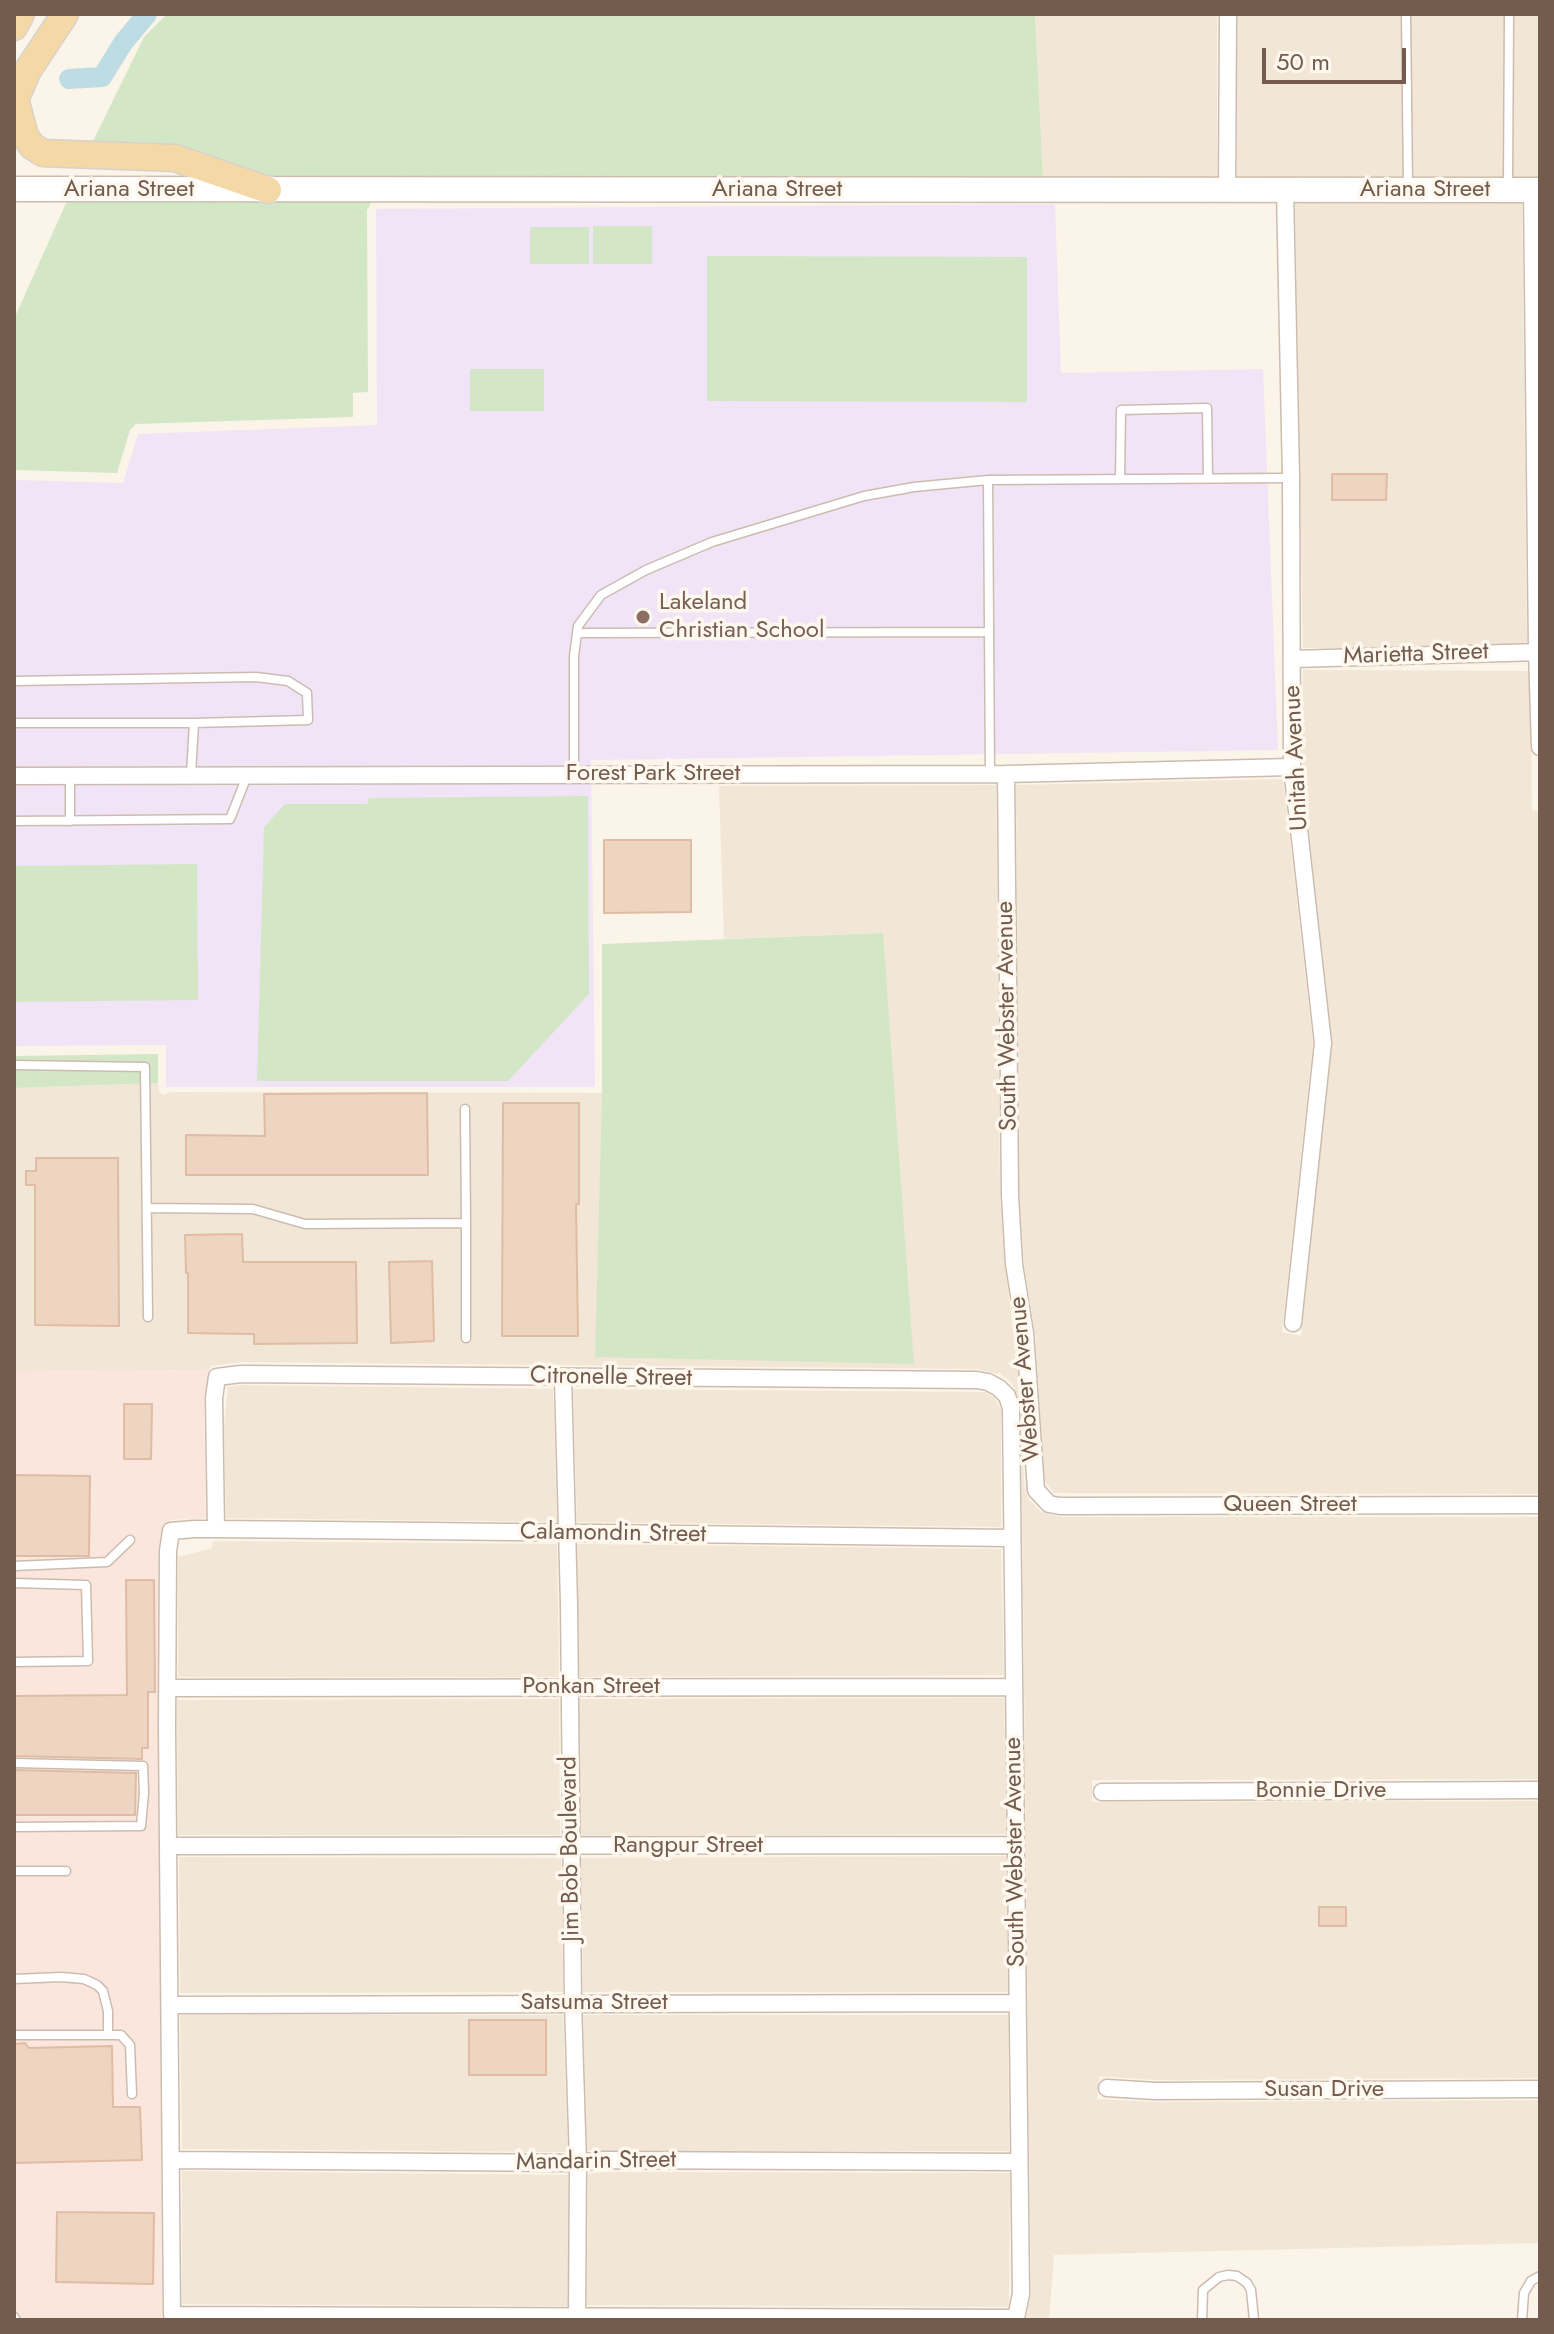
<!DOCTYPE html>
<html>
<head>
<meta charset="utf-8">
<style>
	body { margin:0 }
	#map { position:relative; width:1554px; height:2334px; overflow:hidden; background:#fbf4e8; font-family:Jost,sans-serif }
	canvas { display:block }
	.frame { position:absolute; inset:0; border:16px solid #735c4e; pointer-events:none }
	.scale { position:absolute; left:1262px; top:48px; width:144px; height:36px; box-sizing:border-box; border:4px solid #735c4e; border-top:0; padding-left:10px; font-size:24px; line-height:28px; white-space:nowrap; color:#735c4e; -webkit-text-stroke:6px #fef8ee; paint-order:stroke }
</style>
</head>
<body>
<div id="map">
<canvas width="1554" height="2334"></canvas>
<div class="frame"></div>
<div class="scale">50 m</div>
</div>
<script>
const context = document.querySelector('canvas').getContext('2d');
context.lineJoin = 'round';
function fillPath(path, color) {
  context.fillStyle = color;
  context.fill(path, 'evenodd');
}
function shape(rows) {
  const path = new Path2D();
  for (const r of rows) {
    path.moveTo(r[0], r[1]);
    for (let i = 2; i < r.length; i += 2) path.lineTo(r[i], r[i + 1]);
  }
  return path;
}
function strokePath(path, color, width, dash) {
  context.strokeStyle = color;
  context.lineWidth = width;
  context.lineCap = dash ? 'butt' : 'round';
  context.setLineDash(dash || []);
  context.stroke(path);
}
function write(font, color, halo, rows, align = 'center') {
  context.font = font + ' Jost,sans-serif';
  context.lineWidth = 7;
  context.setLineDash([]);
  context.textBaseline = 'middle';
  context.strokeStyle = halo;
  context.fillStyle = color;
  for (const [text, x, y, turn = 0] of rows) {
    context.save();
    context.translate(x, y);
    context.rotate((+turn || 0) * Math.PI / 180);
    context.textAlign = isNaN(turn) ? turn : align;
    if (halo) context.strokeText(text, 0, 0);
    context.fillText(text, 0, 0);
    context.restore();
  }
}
fillPath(shape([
	[1035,14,1217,14,1217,179,1043,179],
	[1237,14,1540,14,1540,179,1237,179],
	[1522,201,1527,648,1303,648,1295,202],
	[1303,670,1530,671,1532,811,1540,811,1540,1494,1054,1493,1044,1480,1035,1332,1024,1263,1019,1195,1016,785,1283,779,1313,1043,1282,1332,1301,1336,1332,1044,1302,767],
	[996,785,1000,1197,1005,1270,1017,1355,1021,1396,1024,1483,1028,1499,1041,1512,1060,1517,1540,1517,1540,1779,1092,1780,1092,1802,1540,1801,1540,2078,1155,2080,1099,2076,1097,2099,1155,2102,1540,2100,1540,2243,1054,2255,1049,2320,1026,2320,1031,2294,1021,1408,1012,1383,999,1372,997,1374,977,1369,242,1362,210,1366,210,1370,14,1372,14,1088,158,1083,159,1092,163,1095,171,1092,602,1093,596,1357,882,933,724,939,719,786],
	[242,1385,553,1389,557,1522,226,1518,224,1427,228,1387],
	[573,1389,985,1392,994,1397,1001,1409,1001,1527,577,1522],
	[213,1541,557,1544,559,1677,178,1677,178,1557,212,1548],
	[577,1544,1001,1549,1004,1675,579,1677],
	[1004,1698,1006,1834,580,1836,579,1699],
	[559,1699,560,1835,178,1835,177,1700],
	[1006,1856,1008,1992,583,1992,581,1858],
	[179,1857,561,1858,563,1992,180,1993],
	[209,2014,563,2015,568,2152,182,2149,180,2015],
	[583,2015,1008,2015,1009,2151,587,2151],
	[182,2171,568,2175,568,2306,182,2304],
	[604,2172,1010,2173,1009,2307,587,2305,588,2174]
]), '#f2e6d7');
fillPath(shape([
	[210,1370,204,1399,206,1518,171,1520,162,1529,158,1551,162,2320,14,2320,14,1372]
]), '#fae6dc');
fillPath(shape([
	[1055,204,1061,373,1263,369,1278,750,591,760,595,1087,166,1087,166,1045,14,1046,14,480,123,483,138,434,377,425,376,209]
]), '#f1e4f7');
fillPath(shape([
	[167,14,1035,14,1043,179,269,179,91,145,144,37],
	[67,201,266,201,274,204,275,201,372,201,367,210,368,392,353,393,353,417,136,424,130,430,117,473,14,470,14,319],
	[593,226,652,226,652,264,593,264],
	[530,227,589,227,589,264,530,264],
	[707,256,1027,257,1027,402,707,401],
	[470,369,544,369,544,411,470,411],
	[588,796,589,994,508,1081,257,1081,264,827,285,804,367,804,369,798],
	[197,864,198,1000,14,1002,14,866],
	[883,933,914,1364,595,1357,602,1093,602,944],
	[158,1054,158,1083,14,1088,14,1056]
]), '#d3e7c7');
strokePath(shape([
	[69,79,102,77,123,43,147,14]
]), '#bddce3', 20);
const building = shape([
	[1332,474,1387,474,1386,500,1332,500,1332,474],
	[604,840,691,840,691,912,604,913,604,840],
	[427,1093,428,1175,186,1175,186,1135,265,1136,264,1094,427,1093],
	[503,1103,579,1103,579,1204,576,1204,578,1336,502,1336,503,1103],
	[36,1158,118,1158,119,1326,35,1325,35,1185,26,1185,26,1171,36,1171,36,1158],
	[242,1234,243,1262,356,1262,357,1343,254,1344,254,1334,188,1333,188,1273,186,1273,185,1235,242,1234],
	[432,1261,434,1341,391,1343,389,1262,432,1261],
	[124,1404,152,1404,151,1459,124,1459,124,1404],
	[14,1475,90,1476,89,1556,14,1556,14,1475],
	[126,1580,154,1580,155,1692,148,1692,148,1748,142,1748,142,1759,14,1756,14,1696,127,1695,126,1580],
	[14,1770,136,1773,135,1815,14,1815,14,1770],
	[1319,1907,1346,1907,1346,1926,1319,1926,1319,1907],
	[469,2020,546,2020,546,2075,469,2075,469,2020],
	[25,2043,29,2048,112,2046,113,2107,140,2107,142,2160,14,2163,14,2044,25,2043],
	[57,2212,154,2213,153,2284,56,2282,57,2212]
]);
fillPath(building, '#eed5c1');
strokePath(building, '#dfbca3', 2);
const lane = shape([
	[1406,14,1408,186],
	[1508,185,1509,14],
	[1120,479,1121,410,1207,408,1208,479],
	[988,480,990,773],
	[577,633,987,632],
	[14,681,256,677,288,681,307,693,308,720,194,723],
	[14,723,194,723,191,775],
	[574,774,574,656,578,626,601,595,646,570,712,542,864,496,914,487,988,480,1290,478],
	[70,775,70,821],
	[14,821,230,819,247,776],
	[14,1065,145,1067,148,1317],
	[148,1208,253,1209,305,1224,466,1223,465,1109],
	[466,1223,466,1338],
	[14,1566,107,1562,130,1540],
	[14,1583,86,1585,88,1661,14,1662],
	[14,1763,143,1766,144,1793,141,1826,14,1827],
	[14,1871,66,1871],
	[14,1979,61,1977,84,1979,97,1985,103,1991,108,2011,108,2034],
	[14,2035,121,2035,130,2045,132,2094],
	[14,2317,16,2320],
	[1202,2320,1203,2290,1219,2277,1228,2275,1237,2276,1247,2283,1251,2290,1254,2320],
	[1522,2320,1524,2293,1531,2281,1540,2276]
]);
const street = shape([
	[1532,190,1537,652,1540,747],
	[1227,191,1228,14],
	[1285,191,1291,478,1292,767,1323,1043,1293,1323],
	[1293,659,1540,652],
	[1006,774,1010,1196,1014,1264,1025,1333,1036,1490,1049,1504,1060,1506,1540,1505],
	[14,776,1006,774,1292,767],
	[563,1378,569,1604,573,2003,578,2163,577,2320],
	[216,1529,214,1398,217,1377,241,1374,977,1380,988,1382,999,1388,1007,1396,1011,1408,1021,2294,1016,2318,172,2315,167,1727,168,1551,171,1531,194,1529,216,1529,426,1531,1011,1538],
	[168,1688,1014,1687],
	[1102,1792,1540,1790],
	[169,1846,1016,1845],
	[170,2005,1018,2003],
	[1107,2088,1155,2091,1540,2089],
	[172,2160,578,2163,604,2160,1019,2162]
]);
const secondary = shape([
	[14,189,1540,190]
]);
const primary = shape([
	[14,27,21,14],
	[15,99,25,136,32,146,43,153,175,158,268,190],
	[14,102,28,70,65,14]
]);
strokePath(lane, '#ccbcaf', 11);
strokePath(street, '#ccbcaf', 19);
strokePath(secondary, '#cebdac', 27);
strokePath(primary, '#d8d1cd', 29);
strokePath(lane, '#fff', 8);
strokePath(street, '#fff', 16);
strokePath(secondary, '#fff', 24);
strokePath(primary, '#f4d9a6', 26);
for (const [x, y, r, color] of [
	[643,617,8,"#8d6e63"]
]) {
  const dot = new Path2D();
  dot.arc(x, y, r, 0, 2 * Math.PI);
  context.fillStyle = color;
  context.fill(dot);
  strokePath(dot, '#fef8ee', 3);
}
write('24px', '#735c4e', '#fef8ee', [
	["Ariana Street",129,190],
	["Ariana Street",777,190],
	["Ariana Street",1425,190],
	["Marietta Street",1416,655,-2],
	["Unitah Avenue",1297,758,-93],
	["Forest Park Street",653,774],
	["South Webster Avenue",1008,1016,-91],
	["Citronelle Street",611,1378,1],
	["Webster Avenue",1026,1379,-95],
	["Queen Street",1290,1505],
	["Calamondin Street",613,1534,1],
	["Ponkan Street",591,1687],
	["Bonnie Drive",1321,1791],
	["Rangpur Street",688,1846],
	["Jim Bob Boulevard",571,1849,-91],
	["South Webster Avenue",1016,1852,-91],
	["Satsuma Street",594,2003],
	["Susan Drive",1324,2090],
	["Mandarin Street",596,2162,-1]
]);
write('24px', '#785e54', '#fef8ee', [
	["Lakeland",659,603],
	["Christian School",659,631]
], 'left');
</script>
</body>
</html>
